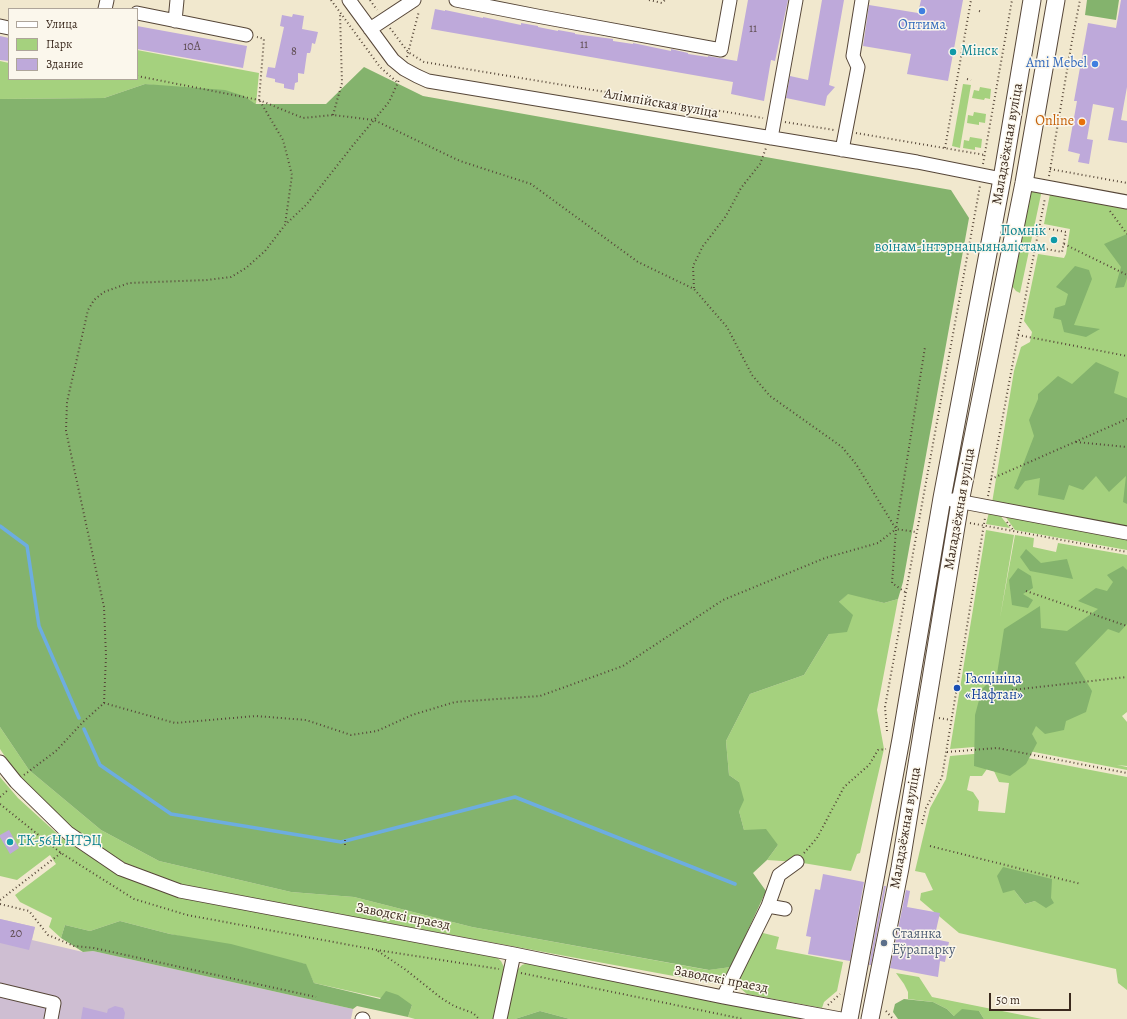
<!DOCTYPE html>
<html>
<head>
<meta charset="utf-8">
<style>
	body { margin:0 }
	#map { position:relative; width:1127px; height:1019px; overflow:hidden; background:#f1e8ce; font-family:Alegreya,serif }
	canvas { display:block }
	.legend { position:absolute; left:8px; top:8px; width:130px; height:72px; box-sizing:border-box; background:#fbf7ec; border:1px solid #aea59a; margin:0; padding:5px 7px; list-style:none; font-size:12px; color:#3b2a1e }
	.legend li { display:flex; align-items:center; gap:8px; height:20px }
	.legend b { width:20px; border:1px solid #aea59a }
	.scale { position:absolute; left:989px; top:993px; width:82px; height:18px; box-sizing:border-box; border:2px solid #3b2a1e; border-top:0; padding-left:5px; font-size:12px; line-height:14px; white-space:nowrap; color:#3b2a1e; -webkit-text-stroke:3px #fbf7ec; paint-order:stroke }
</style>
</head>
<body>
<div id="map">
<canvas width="1127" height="1019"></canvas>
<ul class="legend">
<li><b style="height:5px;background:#fff"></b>Улица</li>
<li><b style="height:11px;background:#a5d17e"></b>Парк</li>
<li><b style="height:11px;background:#bea9da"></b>Здание</li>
</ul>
<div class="scale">50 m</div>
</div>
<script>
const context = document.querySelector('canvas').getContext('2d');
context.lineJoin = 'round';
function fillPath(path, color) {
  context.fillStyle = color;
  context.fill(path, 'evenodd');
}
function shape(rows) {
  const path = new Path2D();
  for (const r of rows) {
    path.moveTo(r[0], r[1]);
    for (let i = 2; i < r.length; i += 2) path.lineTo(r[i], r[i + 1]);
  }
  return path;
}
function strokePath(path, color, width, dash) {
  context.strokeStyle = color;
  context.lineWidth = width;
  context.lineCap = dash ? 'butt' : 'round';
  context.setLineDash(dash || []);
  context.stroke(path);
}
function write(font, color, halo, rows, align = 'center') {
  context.font = font + ' Alegreya,serif';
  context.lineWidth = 3;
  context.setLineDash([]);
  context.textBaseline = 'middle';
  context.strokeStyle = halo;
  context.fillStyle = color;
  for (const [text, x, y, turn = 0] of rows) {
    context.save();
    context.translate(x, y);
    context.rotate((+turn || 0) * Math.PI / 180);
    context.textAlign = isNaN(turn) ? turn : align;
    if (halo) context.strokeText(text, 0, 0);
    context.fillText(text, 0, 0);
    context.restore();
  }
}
fillPath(shape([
	[0,919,35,927,32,940,83,952,93,951,353,1009,351,1019,0,1019]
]), '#cebed2');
fillPath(shape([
	[137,50,259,73,256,104,243,96,145,84,104,98,0,99,0,61,9,63,9,79,105,80,105,79,137,79],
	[963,84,971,85,960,148,952,146],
	[980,87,991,89,990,99,985,98,984,100,972,98,974,90,979,91],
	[974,112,986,114,985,123,979,122,979,125,967,123,968,115,973,116],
	[970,137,982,139,981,148,975,147,975,150,963,148,964,140,969,141],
	[1032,189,1042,190,1020,293,1016,291,1012,286,1030,192],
	[1050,194,1127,208,1127,528,992,503,1014,371,1021,347,1030,342,1032,332,1024,321,1038,254,1064,258,1066,254,1070,229,1044,224],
	[989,512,999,514,1010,528,986,524],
	[1005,516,1127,537,1127,550,1015,530],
	[986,530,1014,535,1000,618,1015,535,1034,538,1033,547,1056,552,1058,543,1127,555,1127,712,1122,716,1127,722,1127,766,1117,765,1127,767,1127,770,998,745,950,749],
	[848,593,884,603,898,599,877,710,884,749,860,853,857,854,851,871,797,862,767,860,778,845,744,830,739,811,739,782,729,775,726,741,750,694,804,675,829,634,839,602],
	[0,727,29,770,101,830,159,861,291,892,354,897,472,927,708,970,731,967,724,978,717,984,181,885,125,863,73,830,20,779,0,749],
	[997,752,1127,777,1127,990,1118,983,1116,969,959,933,920,900,921,893,933,890,925,873,915,871,930,808,946,779,950,756],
	[987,769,994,771,999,782,1009,783,1005,813,978,811,979,801,973,792,967,790,970,776,982,776],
	[1014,890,1054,903,1035,901,1025,904],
	[0,777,18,798,63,839,119,875,495,956,501,961,504,967,494,1019,415,1019,408,1017,412,1005,314,983,305,964,170,934,120,921,90,931,65,925,61,938,49,927,52,918,20,902,15,895,56,864,50,855,17,880,0,876],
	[759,932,779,937,776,949,843,962,837,991,824,1002,822,1008,747,994,740,988,738,979],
	[528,963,810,1019,570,1019,540,1011,515,1019,507,1019,517,970,522,965],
	[896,973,919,977,932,997,1042,1019,984,1019,979,1011,954,1016,947,1009,933,1002,908,999,908,992,904,984]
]), '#a5d17e');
fillPath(shape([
	[1087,0,1119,0,1116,20,1085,15],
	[364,67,423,96,951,190,969,218,903,582,898,599,884,603,848,594,839,602,853,615,847,632,829,634,804,675,750,694,726,741,729,775,739,782,744,800,739,811,744,830,766,829,778,845,767,860,753,873,766,891,731,967,709,970,472,927,354,897,291,892,159,861,101,830,29,770,0,727,0,99,104,98,145,84,225,90,244,96,256,104,326,104],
	[1127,234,1127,278,1124,287,1115,288,1121,267,1104,244],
	[1075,266,1089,270,1092,279,1074,325,1100,329,1086,337,1064,332,1061,320,1053,318,1055,308,1065,305,1068,294,1056,287],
	[1096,362,1119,372,1114,393,1127,398,1127,504,1123,502,1126,476,1109,492,1096,476,1083,490,1069,485,1064,500,1038,495,1040,478,1025,481,1018,490,1014,488,1034,436,1029,420,1038,399,1038,394,1058,376,1072,384],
	[1026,549,1041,563,1067,559,1073,579,1030,571,1020,557],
	[1123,566,1127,570,1127,624,1119,633,1108,629,1075,663,1092,691,1086,712,1066,721,1064,730,1045,734,1036,726,1032,734,1037,743,1026,764,1010,776,974,766,975,715,982,689,997,674,1004,629,1040,606,1041,628,1067,631,1098,609,1078,601,1096,588,1107,591,1113,582,1107,575],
	[1018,568,1031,576,1033,588,1023,594,1033,600,1028,608,1012,605,1009,580],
	[1003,867,1052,879,1051,898,1054,903,1046,908,1035,901,1025,904,1014,890,1003,893,997,876],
	[120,921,170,934,231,944,306,964,314,983,380,999,386,991,398,995,412,1005,408,1017,357,1006,353,1009,93,951,83,952,61,938,65,925,90,931],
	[904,999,933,1002,947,1009,954,1016,962,1009,979,1011,984,1019,898,1019,893,1012,895,1004],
	[540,1011,570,1019,515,1019]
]), '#84b36d');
strokePath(shape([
	[0,526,27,546,39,626,79,718],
	[84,729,100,765,171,814,341,842,515,797,735,884]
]), '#6dade0', 3.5);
fillPath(shape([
	[748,0,788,0,775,61,771,60,764,101,731,94,733,82,431,29,435,9,445,11,445,10,483,18,483,17,521,25,521,23,538,26,538,27,558,31,558,30,575,33,575,34,613,39,613,41,633,44,633,43,671,51,671,49,688,53,688,54,708,57,708,56,737,61],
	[822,0,844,0,829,85,835,87,827,96,825,106,786,98,790,76,808,80],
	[921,0,963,0,948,81,907,74,911,54,863,46,869,5,918,13],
	[1121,0,1127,0,1127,87,1121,120,1127,121,1127,143,1108,140,1114,108,1093,104,1087,139,1093,140,1089,164,1078,162,1080,154,1068,151,1077,101,1074,101,1088,23,1116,28],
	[293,14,304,16,302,29,318,32,315,44,312,43,311,50,310,53,307,53,304,74,298,73,298,82,295,83,294,90,284,88,284,84,275,82,275,79,266,77,268,67,275,68,284,27,280,26,282,15,292,17],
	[137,26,247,46,243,68,137,49],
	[0,36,9,38,9,61,0,60],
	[9,830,19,848,10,854,0,837,0,835],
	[823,874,864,882,850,961,808,954,811,937,806,936,815,889,820,890],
	[884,886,886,886,871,965,869,965],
	[906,890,910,891,907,907,940,913,934,939,949,942,945,962,940,961,938,977,890,968],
	[0,919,35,927,29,950,0,943],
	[115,1006,123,1008,125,1013,124,1019,81,1019,83,1007,107,1013,108,1009]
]), '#bea9da');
const minor = shape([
	[349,0,393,60,404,69,417,76,428,81,917,162,1002,179],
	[456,0,537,16,721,50,730,0],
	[105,9,107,0],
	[137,13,246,35],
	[175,21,177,0],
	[0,26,9,28],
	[370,29,414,0],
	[771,138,796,0],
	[842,150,858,67,853,56,862,0],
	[1024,183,1127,202],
	[952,500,1127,533],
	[0,762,16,782,68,833,121,869,180,891,514,954,723,997,841,1019],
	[768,906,779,875,797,862],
	[0,990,54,1003,51,1019],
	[723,997,768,906,785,909],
	[362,1019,363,1019],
	[500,1019,514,954]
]);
const major = shape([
	[849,1019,901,739,942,498,1002,179,1032,0],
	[870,1019,900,868,960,502,1024,183,1056,0]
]);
strokePath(minor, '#564638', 15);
strokePath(major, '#564638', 19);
strokePath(shape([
	[331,0,380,67,398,83],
	[370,0,377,10],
	[649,0,662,3,665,0],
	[979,11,982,12],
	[390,28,408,52,424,62,763,118],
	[973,46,977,46],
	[407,57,419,11],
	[137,76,259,100,264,39,257,37],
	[967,79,971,80],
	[259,100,303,118,333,115,374,120,460,161,531,184,638,262,694,289,727,327,752,375,770,396,842,447,856,464,896,529,916,532],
	[260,101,283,140,292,175,285,225],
	[333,115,342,83,340,13],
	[785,122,834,130],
	[856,133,985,155],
	[945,148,971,0],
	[983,164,1012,0],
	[1050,169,1127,183],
	[1049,176,1072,41,1080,0],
	[1110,211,1127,234],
	[1064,244,1127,275],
	[1035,247,1062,252,1066,232,1039,227],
	[694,288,693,266,703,246,726,216,741,188,760,164,766,148],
	[1018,335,1127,356],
	[1076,442,1127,447],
	[991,479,1127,419],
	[988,496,1018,335,1045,198],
	[1007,522,1014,531],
	[970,523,1127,552],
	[1026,591,1127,626],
	[905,592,892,583,896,529,925,347],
	[1012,690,1127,677],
	[104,703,175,723,256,716,306,720,351,735,377,731,412,715,455,702,540,696,623,666,723,600,825,558,878,543,896,529],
	[939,718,951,720],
	[887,731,885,707,980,186],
	[947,752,997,748,1127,773],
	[24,775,56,751,83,722,104,703,106,656,104,607,66,431,67,402,88,310,94,300,104,292,129,283,207,280,231,277,246,268,265,251,285,225,307,204,354,144,389,102,399,80],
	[0,797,8,790],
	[0,804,61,853,134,899,187,915,377,950,499,969],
	[922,824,926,808,942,777,985,518],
	[345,845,345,838],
	[930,846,1081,884],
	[804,853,817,838,844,787,869,765,878,750,886,749],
	[0,900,61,853],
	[0,904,29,911,48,935,74,946,94,948,316,997],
	[378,951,406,970,441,998,454,1006,473,1013,479,1019],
	[521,973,743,1019],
	[828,1005,840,994],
	[886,1011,893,1019]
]), '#564638', 2, [1, 3]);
strokePath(minor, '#fff', 13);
strokePath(major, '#fff', 17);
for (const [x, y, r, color] of [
	[922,11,4,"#3f7fe0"],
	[953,52,4,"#0f9aa8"],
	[1095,64,4,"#3f7fe0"],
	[1082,122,4,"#e8710a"],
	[1054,240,4,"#0f9aa8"],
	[957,688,4,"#1a4fb4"],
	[10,842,4,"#0f9aa8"],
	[884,943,4,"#5c6f8a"]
]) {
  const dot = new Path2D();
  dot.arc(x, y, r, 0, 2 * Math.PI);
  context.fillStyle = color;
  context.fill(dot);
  strokePath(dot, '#fbf7ec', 1.5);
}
write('12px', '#5c4a4d', null, [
	["11",753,29],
	["11",584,45],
	["10А",192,47],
	["8",294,52],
	["20",16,934]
]);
write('14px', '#366cbe', '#fbf7ec', [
	["Оптима",922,26],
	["Ami Mebel",1087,64,"right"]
]);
write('14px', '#0d838f', '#fbf7ec', [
	["Мінск",961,52],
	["Помнік",1046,232,"right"],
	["воінам-інтэрнацыяналістам",1046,248,"right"],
	["ТК-56Н НТЭЦ",18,842]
], 'left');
write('14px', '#3b2a1e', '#fbf7ec', [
	["Алімпійская вуліца",661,104,10],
	["Маладзёжная вуліца",1008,144,-80],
	["Маладзёжная вуліца",960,509,-80],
	["Маладзёжная вуліца",906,828,-80],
	["Заводскі праезд",403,917,11],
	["Заводскі праезд",721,980,11]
]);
write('14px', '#c56008', '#fbf7ec', [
	["Online",1074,122]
], 'right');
write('14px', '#164399', '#fbf7ec', [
	["Гасцініца",965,680],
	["«Нафтан»",965,696]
], 'left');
write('14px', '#4e5e75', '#fbf7ec', [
	["Стаянка",892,935],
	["Еўрапарку",892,951]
], 'left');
</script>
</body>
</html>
